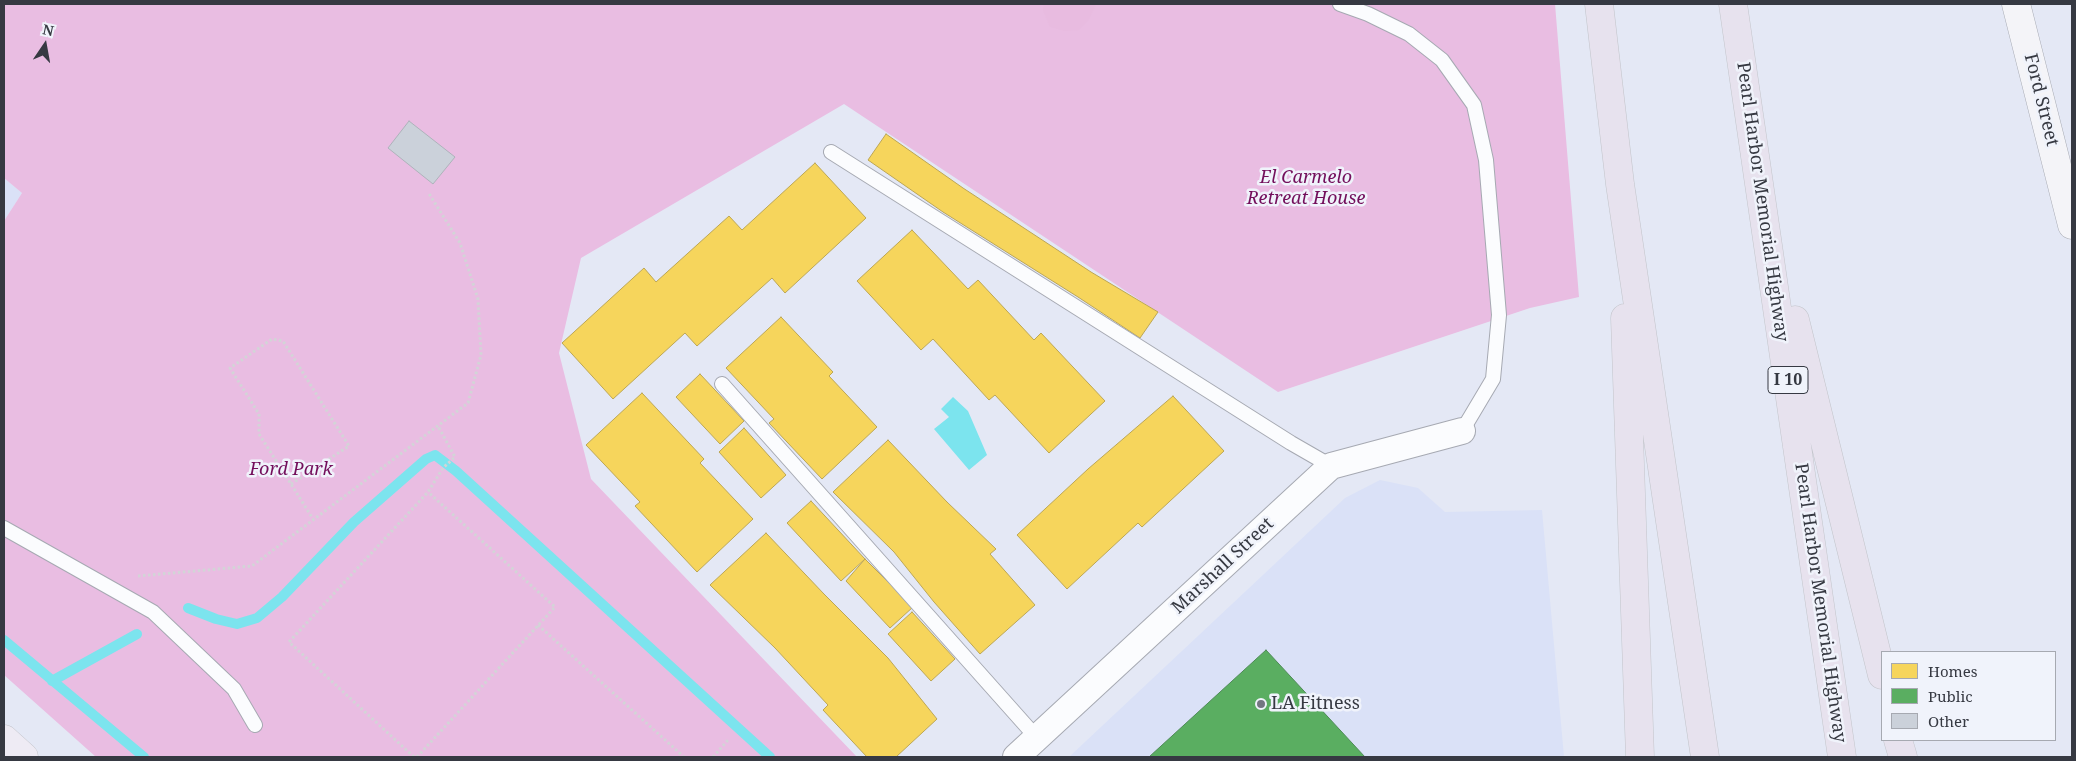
<!DOCTYPE html>
<html>
<head>
<meta charset="utf-8">
<style>
	body { margin:0 }
	#map { position:relative; width:2076px; height:761px; overflow:hidden; background:#e4e8f5; font-family:"Noto Serif",serif }
	canvas { display:block }
	.frame { position:absolute; inset:0; border:5px solid #363942; pointer-events:none }
	.legend { position:absolute; left:1881px; top:651px; width:175px; height:90px; box-sizing:border-box; background:#f0f3fb; border:1px solid #a6a9b1; margin:0; padding:6px 9px; list-style:none; font-size:15px; color:#363942 }
	.legend li { display:flex; align-items:center; gap:10px; height:25px }
	.legend b { width:25px; border:1px solid #a6a9b1 }
	.north { position:absolute; left:20px; top:20px; width:50px; height:50px; -webkit-text-stroke:4px #f0f3fb; paint-order:stroke; rotate:12deg; font-size:14px; font-weight:700; line-height:20px; text-align:center; color:#363942 }
	.north::after { content:''; display:block; margin:auto; width:18px; height:22px; background:#363942; clip-path:polygon(50% 0,100% 100%,50% 72%,0 100%) }
</style>
</head>
<body>
<div id="map">
<canvas width="2076" height="761"></canvas>
<div class="frame"></div>
<ul class="legend">
<li><b style="height:14px;background:#f6d55c"></b>Homes</li>
<li><b style="height:14px;background:#5aae61"></b>Public</li>
<li><b style="height:14px;background:#cbd1da"></b>Other</li>
</ul>
<div class="north">N</div>
</div>
<script>
const context = document.querySelector('canvas').getContext('2d');
context.lineJoin = 'round';
function fillPath(path, color) {
  context.fillStyle = color;
  context.fill(path, 'evenodd');
}
function shape(rows) {
  const path = new Path2D();
  for (const r of rows) {
    path.moveTo(r[0], r[1]);
    for (let i = 2; i < r.length; i += 2) path.lineTo(r[i], r[i + 1]);
  }
  return path;
}
function strokePath(path, color, width, dash) {
  context.strokeStyle = color;
  context.lineWidth = width;
  context.lineCap = dash ? 'butt' : 'round';
  context.setLineDash(dash || []);
  context.stroke(path);
}
function write(font, color, halo, rows, align = 'center') {
  context.font = font + ' "Noto Serif",serif';
  context.lineWidth = 5;
  context.setLineDash([]);
  context.textBaseline = 'middle';
  context.strokeStyle = halo;
  context.fillStyle = color;
  for (const [text, x, y, turn = 0] of rows) {
    context.save();
    context.translate(x, y);
    context.rotate((+turn || 0) * Math.PI / 180);
    context.textAlign = isNaN(turn) ? turn : align;
    if (halo) context.strokeText(text, 0, 0);
    context.fillText(text, 0, 0);
    context.restore();
  }
}
fillPath(shape([
	[4,178,22,193,4,221],
	[1380,480,1418,488,1445,512,1542,510,1564,757,1069,757,1345,498]
]), '#dae1f7');
fillPath(shape([
	[4,4,1555,4,1579,297,1530,308,1278,392,844,104,581,258,559,353,591,479,857,757,96,757,4,675,4,221,22,193,4,178]
]), '#e9bde2');
fillPath(shape([
	[1044,4,1096,4,1088,21,1079,30,1064,31,1050,27,1043,10]
]), '#e8bbe0');
fillPath(shape([
	[953,397,968,411,987,455,969,470,934,429,949,417,941,409]
]), '#7ce4ee');
const homes = shape([
	[886,134,963,188,1091,272,1158,312,1140,338,1078,297,943,212,868,160,886,134],
	[815,163,866,218,785,293,772,278,697,346,685,333,613,399,562,343,644,268,656,282,729,216,742,230,815,163],
	[912,230,968,289,978,280,1034,340,1041,333,1105,401,1049,453,995,395,989,400,933,339,921,350,857,281,912,230],
	[781,317,833,372,829,376,877,427,822,479,769,423,774,419,726,368,781,317],
	[700,374,744,421,720,444,676,397,700,374],
	[642,393,704,459,700,463,753,519,697,572,635,506,640,502,586,445,642,393],
	[1173,396,1224,451,1142,527,1138,523,1067,589,1017,535,1088,469,1173,396],
	[744,428,786,475,761,498,719,452,744,428],
	[888,440,947,502,996,549,990,554,1035,605,980,654,934,602,894,552,833,492,888,440],
	[811,501,865,559,841,581,787,523,811,501],
	[766,533,824,594,888,658,937,719,896,757,867,757,823,710,828,705,775,648,710,585,766,533],
	[865,559,913,607,890,628,846,581,865,559],
	[912,612,955,659,931,681,888,634,912,612]
]);
fillPath(homes, '#f6d55c');
strokePath(homes, '#bca654', 1);
const public = shape([
	[1266,650,1365,757,1149,757,1266,650]
]);
fillPath(public, '#5aae61');
strokePath(public, '#4f8b58', 1);
strokePath(shape([
	[188,608,216,619,237,624,257,618,282,597,354,522,426,459,435,455,456,471,770,757],
	[4,640,144,757],
	[52,681,137,634]
]), '#7ce4ee', 10);
const building = shape([
	[409,121,455,157,433,184,388,148,409,121]
]);
fillPath(building, '#cbd1da');
strokePath(building, '#aeb3bb', 1);
const lane = shape([
	[1340,4,1368,14,1409,34,1442,60,1474,105,1486,160,1499,315,1493,379,1462,431],
	[831,152,1291,443,1331,466],
	[722,384,1037,738],
	[4,528,153,612,234,689,255,725]
]);
const street = shape([
	[1016,757,1331,466,1462,431]
]);
const secondary = shape([
	[2016,4,2072,225]
]);
const primary = shape([
	[4,739,24,757]
]);
const highway = shape([
	[1599,4,1620,184,1705,757],
	[1733,4,1842,757],
	[1625,318,1640,757],
	[1795,320,1882,675],
	[1898,740,1903,757]
]);
strokePath(lane, '#a6a9b2', 16);
strokePath(street, '#a6a9b2', 28);
strokePath(secondary, '#a6a9b2', 29);
strokePath(primary, '#c2c4ca', 29);
strokePath(highway, '#c2c4ca', 29);
strokePath(shape([
	[291,484,349,446,283,341,272,339,230,368,259,414,259,434,291,484,313,519],
	[138,576,252,566,468,403,481,355,478,299,460,243,428,192],
	[538,625,684,757],
	[414,757,289,642,428,492,443,468,455,457,438,426],
	[417,757,555,607,428,492],
	[713,757,728,740]
]), '#d3d4d7', 3, [2.5, 2.5]);
strokePath(lane, '#fbfcfe', 14);
strokePath(street, '#fbfcfe', 26);
strokePath(secondary, '#f4f4f8', 28);
strokePath(primary, '#eeebf4', 28);
strokePath(highway, '#e7e2ee', 28);
for (const [x, y, r, color] of [
	[1261,704,5,"#737681"]
]) {
  const dot = new Path2D();
  dot.arc(x, y, r, 0, 2 * Math.PI);
  context.fillStyle = color;
  context.fill(dot);
  strokePath(dot, '#f0f3fb', 2);
}
for (const [x, y, w] of [
	[1788,380,40]
]) {
  const box = new Path2D();
  box.roundRect(x - w / 2, y - 13.5, w, 27, 4);
  context.fillStyle = '#f0f3fb';
  context.fill(box);
  strokePath(box, '#363942', 1);
}
write('bold 16px', '#363942', null, [
	["I 10",1788,380]
]);
write('18px', '#363942', '#f0f3fb', [
	["Ford Street",2041,100,76],
	["Pearl Harbor Memorial Highway",1762,202,82],
	["Marshall Street",1223,566,-43],
	["Pearl Harbor Memorial Highway",1820,603,82]
]);
write('italic 18px', '#730f5c', '#f0f3fb', [
	["El Carmelo",1306,178],
	["Retreat House",1306,199],
	["Ford Park",291,470]
]);
write('18px', '#363942', '#f0f3fb', [
	["LA Fitness",1271,704]
], 'left');
</script>
</body>
</html>
